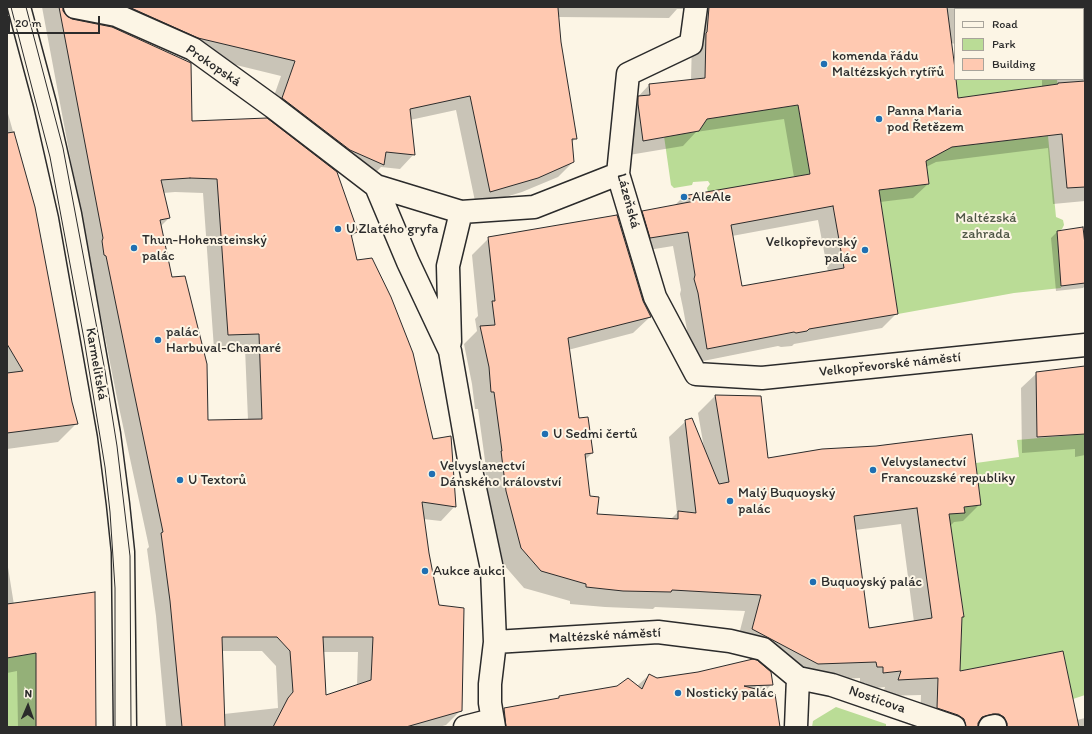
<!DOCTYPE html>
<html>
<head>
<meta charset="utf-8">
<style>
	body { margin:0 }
	#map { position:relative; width:1092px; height:734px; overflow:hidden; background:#fcf5e5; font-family:Itim,sans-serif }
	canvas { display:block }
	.frame { position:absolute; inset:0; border:8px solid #2b2b2b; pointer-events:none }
	.legend { position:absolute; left:954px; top:8px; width:130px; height:72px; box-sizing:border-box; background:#fcf5e5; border:1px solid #a8a49b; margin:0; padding:5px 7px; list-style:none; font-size:12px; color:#2b2b2b }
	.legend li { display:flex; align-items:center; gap:8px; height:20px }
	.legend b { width:20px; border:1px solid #a8a49b }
	.north { position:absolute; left:8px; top:686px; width:40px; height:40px; -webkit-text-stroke:3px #fcf5e5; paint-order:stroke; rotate:2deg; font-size:11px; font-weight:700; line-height:16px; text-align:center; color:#2b2b2b }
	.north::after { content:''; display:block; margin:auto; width:14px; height:18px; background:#2b2b2b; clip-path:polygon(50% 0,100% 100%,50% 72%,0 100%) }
	.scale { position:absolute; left:8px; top:16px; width:92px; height:18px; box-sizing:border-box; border:2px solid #2b2b2b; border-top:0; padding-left:5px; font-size:12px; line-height:14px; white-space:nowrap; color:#2b2b2b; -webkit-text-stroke:3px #fcf5e5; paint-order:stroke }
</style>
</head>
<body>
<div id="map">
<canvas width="1092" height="734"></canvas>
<div class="frame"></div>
<ul class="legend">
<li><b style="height:5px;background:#fcf5e5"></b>Road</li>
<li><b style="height:11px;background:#badc96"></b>Park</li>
<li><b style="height:11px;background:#ffc9b1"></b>Building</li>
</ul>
<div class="north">N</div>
<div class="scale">20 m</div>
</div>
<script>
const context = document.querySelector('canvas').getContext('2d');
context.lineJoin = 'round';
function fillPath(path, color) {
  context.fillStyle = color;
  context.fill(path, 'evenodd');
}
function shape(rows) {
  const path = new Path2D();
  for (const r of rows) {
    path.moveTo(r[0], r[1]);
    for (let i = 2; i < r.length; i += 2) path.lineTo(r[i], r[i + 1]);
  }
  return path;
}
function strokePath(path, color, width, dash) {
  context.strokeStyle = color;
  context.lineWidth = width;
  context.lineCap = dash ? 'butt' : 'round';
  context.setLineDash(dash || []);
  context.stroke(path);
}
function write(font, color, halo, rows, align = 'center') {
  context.font = font + ' Itim,sans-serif';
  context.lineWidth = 4;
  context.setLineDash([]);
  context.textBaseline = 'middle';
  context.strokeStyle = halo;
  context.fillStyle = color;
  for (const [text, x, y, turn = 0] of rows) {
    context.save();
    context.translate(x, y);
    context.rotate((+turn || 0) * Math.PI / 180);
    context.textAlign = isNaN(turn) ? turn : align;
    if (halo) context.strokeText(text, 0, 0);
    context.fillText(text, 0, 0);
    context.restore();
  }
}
fillPath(shape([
	[956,79,1057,79,1058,88,1043,86,958,98],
	[798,105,810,174,708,192,707,188,710,184,708,181,693,182,692,185,674,188,671,185,664,136,686,129,687,133,698,131,702,127,697,120],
	[1048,136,1056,217,1063,220,1064,225,1062,229,1057,232,1061,288,1014,293,898,314,879,190,929,184,925,157,942,148],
	[1085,434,1085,695,1073,699,1063,651,960,671,962,617,964,616,949,514,964,513,964,507,981,505,976,463,1019,457,1017,440],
	[36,601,36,727,7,727,7,658,18,656,12,603],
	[836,707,886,724,886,727,812,727,813,721]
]), '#badc96');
fillPath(shape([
	[42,7,1027,7,1027,9,955,9,955,44,951,43,958,99,1042,87,1042,79,1083,79,1083,9,1040,9,1041,7,1085,7,1085,201,1053,204,1048,148,936,162,926,167,928,184,913,198,880,202,897,313,882,328,794,344,792,346,781,347,778,346,693,363,683,308,680,294,681,290,673,246,636,252,628,226,643,212,674,206,683,197,794,177,784,119,696,132,683,146,629,155,635,100,649,85,691,80,692,41,689,11,682,9,677,9,669,18,558,17,560,42,576,138,571,143,573,162,558,177,522,192,476,206,456,110,410,120,414,154,400,169,381,167,369,179,268,113,281,76,183,52,104,17,62,9,66,17,191,122,357,231,351,238,356,261,432,440,455,506,441,521,423,519,428,553,461,710,446,725,439,727,166,727,156,616,147,549,149,547,117,398,92,271,90,270,87,256,88,253],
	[175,192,203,193,214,349,245,348,248,420,207,421,171,279,161,226,169,218,163,193],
	[818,220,828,272,741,287,732,236],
	[222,651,262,651,276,666,278,708,224,714],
	[323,652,358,652,357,686,325,697],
	[7,110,34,207,71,402,77,423,58,442,7,449],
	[1057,232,1085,253,1085,286,1083,288,1056,291,1051,238],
	[489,238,642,301,650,317,633,333,568,350,578,419,592,453,585,460,589,497,596,515,670,520,677,513,669,437,686,421,704,448,698,413,715,396,760,396,767,459,980,504,963,521,954,522,949,527,963,616,961,618,959,673,1077,720,1085,718,1085,727,928,727,920,724,921,695,882,696,885,687,867,689,866,683,860,684,860,678,801,681,736,646,745,611,655,607,653,609,605,607,570,604,570,601,524,588,504,565,490,509,485,469,486,468,478,409,475,409,472,384,464,344,477,331,475,319,478,316,472,255],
	[901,524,914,622,868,629,855,530],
	[1085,367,1085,455,1075,457,1075,449,1022,453,1021,388,1037,373],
	[7,561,14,605,95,723,96,723,96,727,18,727,17,671,7,673],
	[649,675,657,679,772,684,764,692,779,727,492,727,492,725,509,708,558,699,559,697,637,686]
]), '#0003');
const building = shape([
	[59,7,63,7,63,11,67,16,72,19,112,27,191,63,192,121,267,118,337,172,358,232,351,234,357,260,372,258,391,297,413,353,433,439,451,436,456,507,422,502,429,553,439,605,464,608,462,711,406,727,273,727,288,698,293,692,290,651,277,637,222,637,225,727,182,727,170,601,161,533,163,532,132,383,106,256,104,255,102,241,103,238,59,7],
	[190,178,217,179,228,335,259,334,262,419,208,420,207,364,185,276,172,277,160,220,170,218,161,180,190,178],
	[323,637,373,637,371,680,326,695,323,637],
	[129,7,557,7,558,8,561,42,577,139,572,139,574,162,538,178,490,192,470,96,410,109,415,155,386,152,384,165,350,150,282,98,295,61,198,38,129,7],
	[709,7,947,7,955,69,955,79,956,79,958,98,1058,84,1058,83,1085,81,1085,187,1067,188,1062,134,952,147,926,161,929,184,879,190,898,314,809,329,807,331,796,333,794,332,707,349,698,293,694,279,695,275,688,232,650,238,642,211,695,201,683,196,810,174,798,105,707,119,699,131,643,141,638,104,638,96,650,95,649,84,705,78,706,33,707,32,709,7],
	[833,206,844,268,742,286,731,225,833,206],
	[14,132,35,207,72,402,78,424,7,433,7,373,23,371,7,344,7,133,14,132],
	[617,215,643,301,651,317,568,338,579,418,588,417,593,453,585,454,590,496,599,497,597,514,678,519,678,511,696,513,685,420,692,418,719,484,729,482,715,395,761,396,768,458,822,449,876,446,972,434,981,505,964,507,965,513,949,514,964,617,962,617,960,671,1063,651,1079,727,1007,727,1007,723,1004,717,999,714,993,714,982,717,978,723,978,727,966,727,964,719,958,715,937,708,938,678,898,680,901,671,883,673,883,667,877,667,876,662,818,664,752,629,761,595,672,590,671,592,623,591,586,587,586,584,541,571,521,548,506,491,501,451,502,451,494,392,491,392,489,367,480,326,495,325,492,301,495,301,488,237,617,215],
	[917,508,932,618,869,628,854,516,917,508],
	[1083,227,1085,245,1085,283,1061,286,1057,231,1083,227],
	[1085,366,1085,434,1037,437,1036,372,1085,366],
	[95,592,96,727,36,727,36,653,7,658,7,604,95,592],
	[753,659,757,660,771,672,773,685,744,686,775,694,780,727,506,727,504,708,559,698,559,696,617,686,628,678,642,689,649,674,657,678,698,672,753,659]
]);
fillPath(building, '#ffc9b1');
strokePath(building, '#2b2b2b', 1);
const minor = shape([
	[19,7,45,104,70,214,109,434,118,504,123,552,125,727],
	[75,7,116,15,193,49,273,107,376,186,461,212,534,207,618,174],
	[696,7,691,44,628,74,618,174,655,297,696,374,762,378,1085,345],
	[376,186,408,262,450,351,470,465,492,569,495,642,490,684,490,703,494,727],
	[450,342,448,266,461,212],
	[495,642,658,632,730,641,763,649,798,678,832,685,954,727],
	[465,727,492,720],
	[796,727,798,678],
	[990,727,995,726]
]);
strokePath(minor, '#2b2b2b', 25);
strokePath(minor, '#fcf5e5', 22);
strokePath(shape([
	[11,7,50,157,84,339,105,467,110,512,115,588,115,727],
	[26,7,63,148,105,371,117,446,130,556,131,727]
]), '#2b2b2b', 1);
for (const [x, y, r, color] of [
	[824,64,4,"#1f6fb2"],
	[879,119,4,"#1f6fb2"],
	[684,197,4,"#1f6fb2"],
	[338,229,4,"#1f6fb2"],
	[134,248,4,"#1f6fb2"],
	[865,250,4,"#1f6fb2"],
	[158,340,4,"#1f6fb2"],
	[545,434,4,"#1f6fb2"],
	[873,470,4,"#1f6fb2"],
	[432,474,4,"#1f6fb2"],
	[180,480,4,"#1f6fb2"],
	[730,501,4,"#1f6fb2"],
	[425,571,4,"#1f6fb2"],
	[813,582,4,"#1f6fb2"],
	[678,693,4,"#1f6fb2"]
]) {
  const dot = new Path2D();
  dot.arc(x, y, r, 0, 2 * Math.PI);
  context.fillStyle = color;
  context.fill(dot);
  strokePath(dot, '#fcf5e5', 1.5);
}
write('14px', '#2b2b2b', '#fcf5e5', [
	["komenda řádu",832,56],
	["Maltézských rytířů",832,72],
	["Panna Maria",887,111],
	["pod Řetězem",887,127],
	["AleAle",692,197],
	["U Zlatého gryfa",346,229],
	["Thun-Hohensteinský",142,240],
	["palác",142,256],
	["Velkopřevorský",857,242,"right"],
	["palác",857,258,"right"],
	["palác",166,332],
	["Harbuval-Chamaré",166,348],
	["U Sedmi čertů",553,434],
	["Velvyslanectví",881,462],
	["Francouzské republiky",881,478],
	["Velvyslanectví",440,466],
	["Dánského království",440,482],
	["U Textorů",188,480],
	["Malý Buquoyský",738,493],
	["palác",738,509],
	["Aukce aukci",433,571],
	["Buquoyský palác",821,582],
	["Nostický palác",686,693]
], 'left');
write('14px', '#2b2b2b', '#fcf5e5', [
	["Prokopská",213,66,34],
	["Lázeňská",628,201,75],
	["Karmelitská",96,364,80],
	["Velkopřevorské náměstí",890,365,-6],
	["Maltézské náměstí",605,636,-3],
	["Nosticova",877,700,19]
]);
write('14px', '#4f5746', '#fcf5e5', [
	["Maltézská",986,218],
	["zahrada",986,234]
]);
</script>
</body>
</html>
